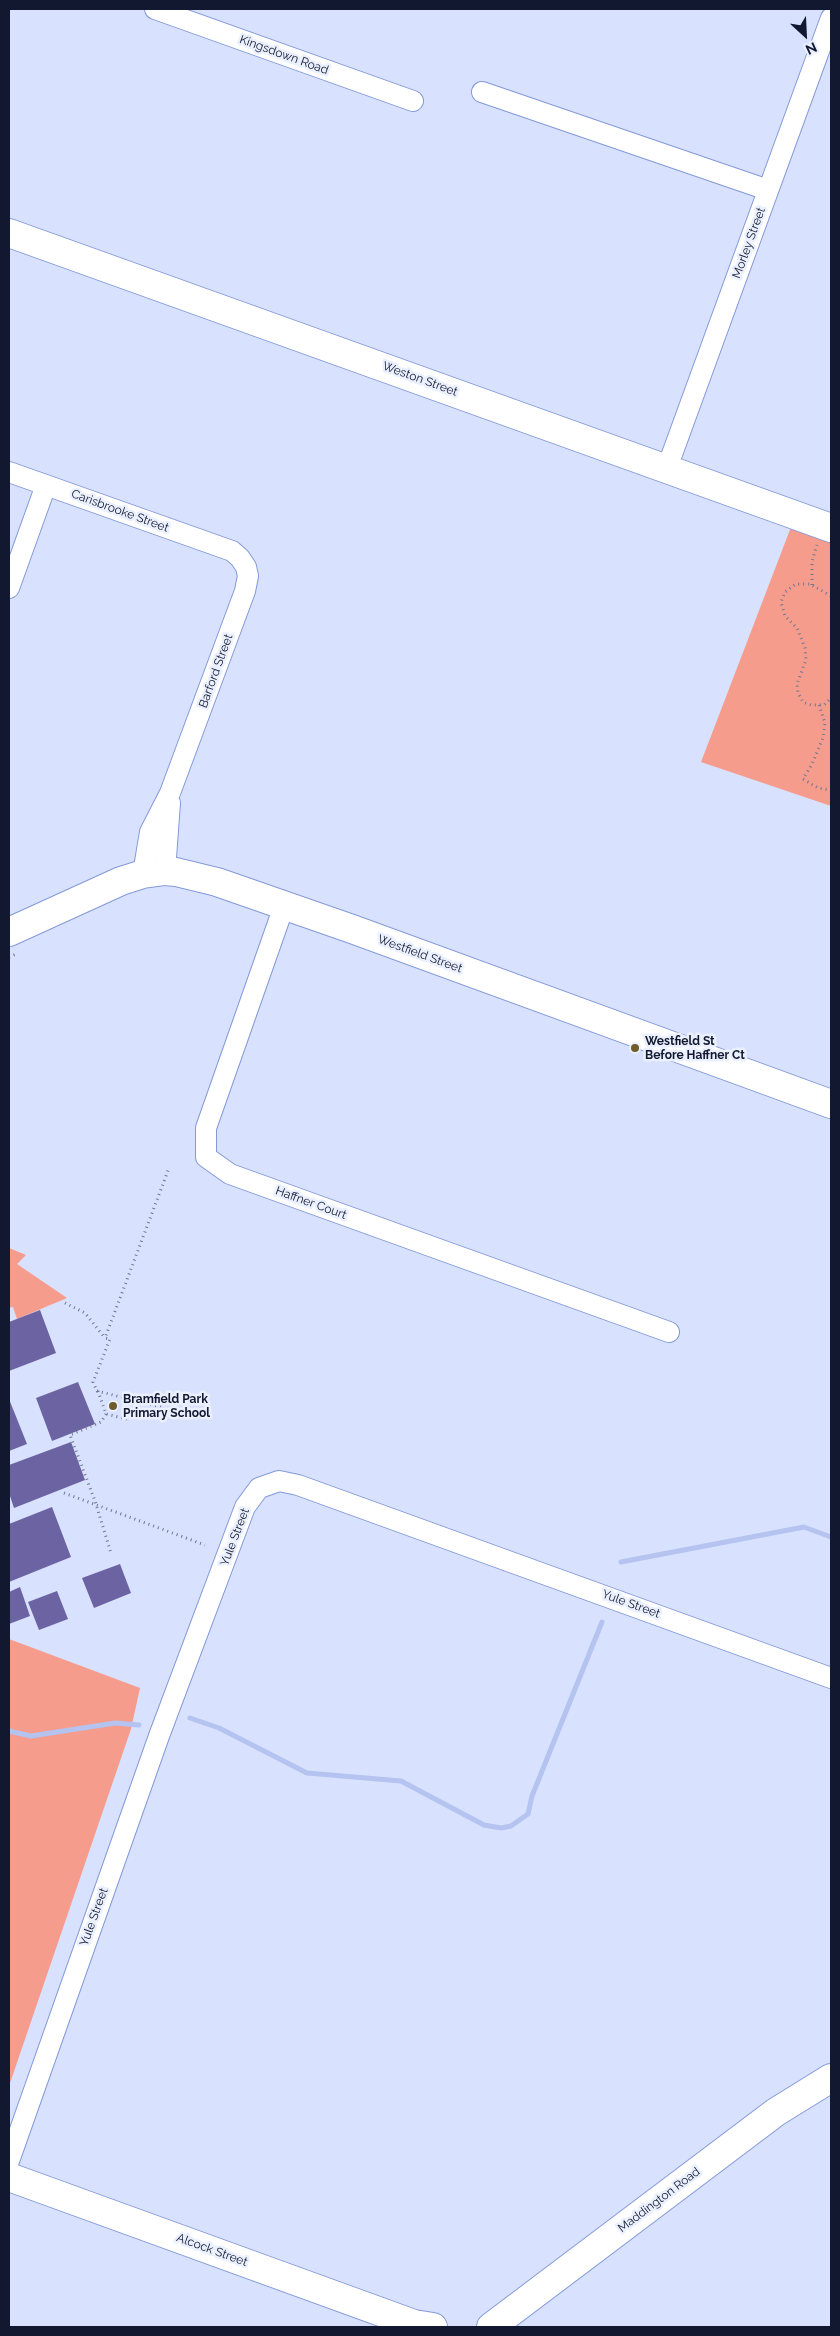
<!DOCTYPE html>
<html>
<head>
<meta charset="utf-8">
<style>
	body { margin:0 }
	#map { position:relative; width:840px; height:2336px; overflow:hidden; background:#d8e2fe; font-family:Raleway,sans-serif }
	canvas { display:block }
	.frame { position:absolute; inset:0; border:10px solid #111830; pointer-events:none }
	.north { position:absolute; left:780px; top:10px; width:50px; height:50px; -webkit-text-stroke:4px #ebf0fe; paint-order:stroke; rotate:155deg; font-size:14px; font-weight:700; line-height:20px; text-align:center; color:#111830 }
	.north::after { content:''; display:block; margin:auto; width:18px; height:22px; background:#111830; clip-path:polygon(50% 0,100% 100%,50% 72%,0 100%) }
</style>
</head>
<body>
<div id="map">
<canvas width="840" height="2336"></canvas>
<div class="frame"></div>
<div class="north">N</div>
</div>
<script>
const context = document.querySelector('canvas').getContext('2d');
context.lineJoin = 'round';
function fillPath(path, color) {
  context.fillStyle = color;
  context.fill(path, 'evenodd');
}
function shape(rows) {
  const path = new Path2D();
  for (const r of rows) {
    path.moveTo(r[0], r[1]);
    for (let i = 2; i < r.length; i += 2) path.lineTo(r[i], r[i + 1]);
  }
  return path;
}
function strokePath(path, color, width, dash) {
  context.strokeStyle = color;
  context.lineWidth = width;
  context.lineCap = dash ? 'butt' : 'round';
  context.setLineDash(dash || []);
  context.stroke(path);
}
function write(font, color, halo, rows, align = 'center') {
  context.font = font + ' Raleway,sans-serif';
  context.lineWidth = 5;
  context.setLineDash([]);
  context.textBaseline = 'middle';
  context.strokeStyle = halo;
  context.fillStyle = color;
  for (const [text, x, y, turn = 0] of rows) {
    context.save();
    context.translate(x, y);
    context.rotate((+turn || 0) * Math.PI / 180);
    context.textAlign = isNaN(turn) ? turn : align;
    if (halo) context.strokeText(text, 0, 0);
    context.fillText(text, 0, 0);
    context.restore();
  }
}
fillPath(shape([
	[796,514,831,528,831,806,701,762],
	[9,1248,26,1255,17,1264,67,1298,17,1319,13,1307,9,1308],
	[9,1639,140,1688,131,1729,9,2086]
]), '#f69c8d');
strokePath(shape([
	[621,1562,804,1527,831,1537],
	[190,1718,219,1728,307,1773,401,1781,484,1825,501,1828,511,1826,528,1814,532,1796,602,1622],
	[9,1731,31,1736,115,1723,139,1725]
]), '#b4c3ef', 5);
fillPath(shape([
	[40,1310,56,1353,9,1371,9,1322],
	[78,1382,95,1424,52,1441,36,1398],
	[9,1399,27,1444,9,1451],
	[71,1442,85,1480,14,1508,9,1493,9,1465],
	[52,1507,71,1557,9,1582,9,1524],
	[120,1564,131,1593,94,1608,82,1578],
	[20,1587,30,1616,9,1624,9,1592],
	[57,1591,68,1619,39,1630,28,1602]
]), '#6c63a2');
const street = shape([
	[155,9,413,101],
	[482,92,768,190],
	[667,468,831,18],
	[9,472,232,551,240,558,246,567,248,576,245,591,170,793,150,832,143,874],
	[9,588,46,485],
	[165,871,170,803],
	[284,906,206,1128,206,1157,230,1174,669,1332],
	[9,2161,159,1736,245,1507,259,1488,279,1481,298,1485,831,1678]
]);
const secondary = shape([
	[9,233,831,528],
	[9,932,121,881,143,874,165,871,176,872,217,882,352,929,831,1104],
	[9,2177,414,2324,433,2327],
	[491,2327,776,2112,831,2078]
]);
strokePath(street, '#8499d9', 22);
strokePath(secondary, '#8499d9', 30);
strokePath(shape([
	[812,585,812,561,817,545],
	[831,596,810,584,796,584,785,592,781,602,785,616,797,628,805,648,806,660,797,684,798,693,803,702,811,705,824,705,831,698],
	[819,705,825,723,823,738,812,764,803,779,818,788,831,790],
	[9,957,16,954],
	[65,1303,85,1313,105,1338],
	[98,1391,106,1414,127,1419],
	[161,1407,97,1391,93,1382,110,1339,105,1338,169,1168],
	[106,1414,101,1422,70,1435,95,1501,111,1553],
	[64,1493,205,1545]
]), '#6e7791', 3, [1, 4]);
strokePath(street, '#fff', 20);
strokePath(secondary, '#fff', 28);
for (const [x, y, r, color] of [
	[635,1048,5,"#6f5d2b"],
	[113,1406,5,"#6f5d2b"]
]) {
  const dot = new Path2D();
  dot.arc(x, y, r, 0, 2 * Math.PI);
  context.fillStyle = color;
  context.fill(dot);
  strokePath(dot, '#ebf0fe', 2);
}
write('12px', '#111830', '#ebf0fe', [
	["Kingsdown Road",284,55,20],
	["Morley Street",749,243,-70],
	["Weston Street",420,379,20],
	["Carisbrooke Street",120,511,20],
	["Barford Street",216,671,-70],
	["Westfield Street",420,954,20],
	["Haffner Court",311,1203,20],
	["Yule Street",235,1537,-69],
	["Yule Street",631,1604,20],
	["Yule Street",94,1917,-70],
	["Maddington Road",659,2200,-37],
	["Alcock Street",212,2250,20]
]);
write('bold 12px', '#111830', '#ebf0fe', [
	["Westfield St",645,1041],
	["Before Haffner Ct",645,1055],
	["Bramfield Park",123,1399],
	["Primary School",123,1413]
], 'left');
</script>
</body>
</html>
